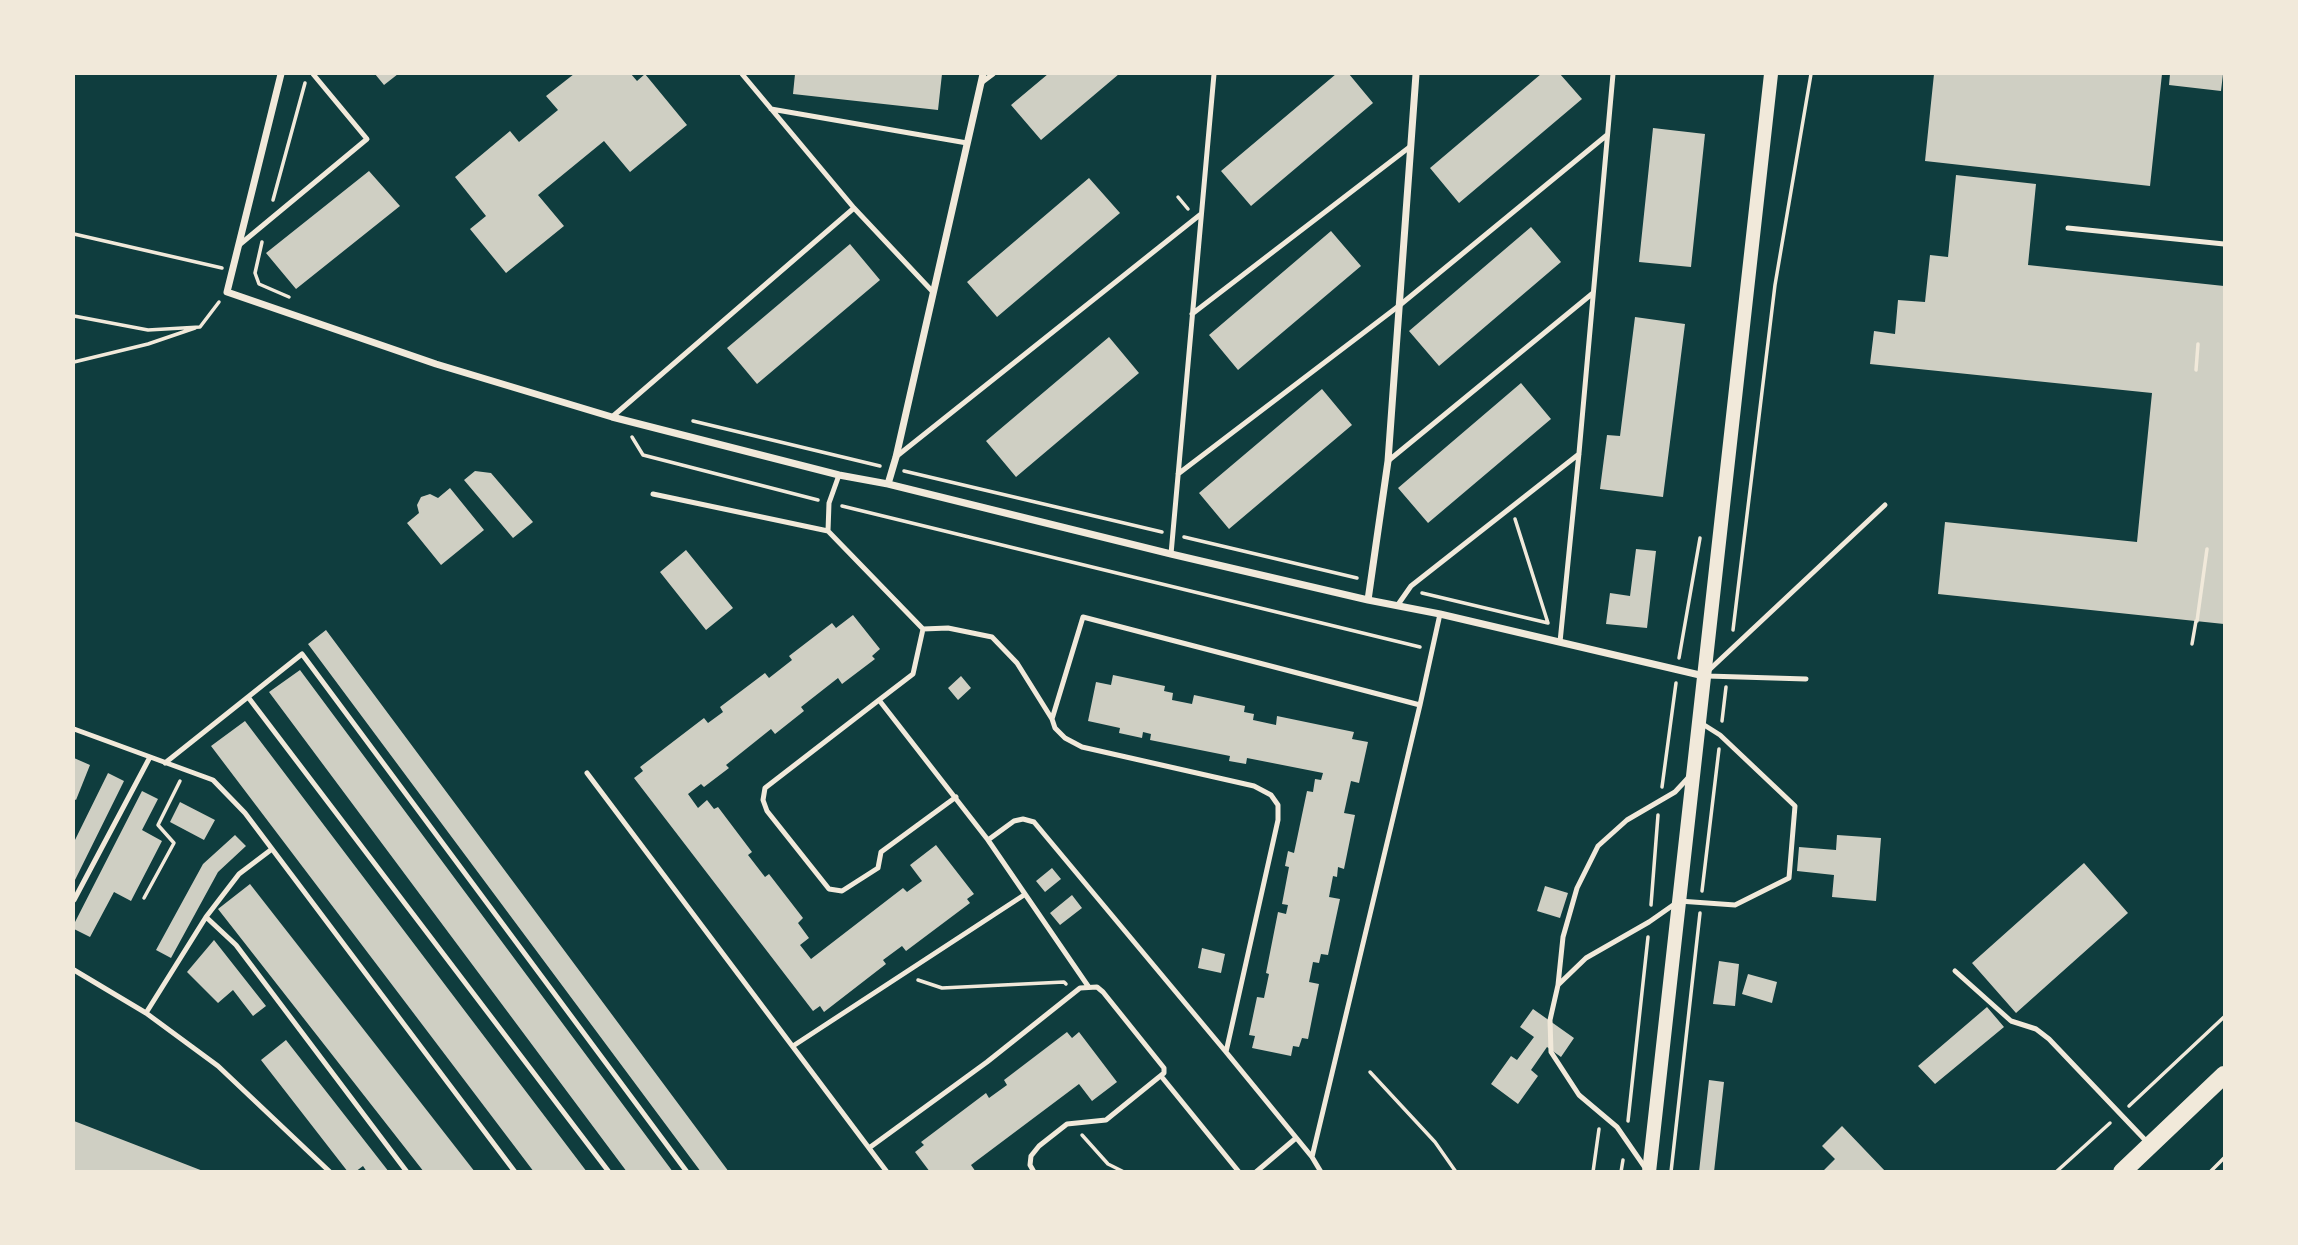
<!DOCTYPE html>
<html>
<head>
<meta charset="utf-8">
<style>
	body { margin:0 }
	#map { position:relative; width:2298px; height:1245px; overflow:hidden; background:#0f3d3e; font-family:Inter,sans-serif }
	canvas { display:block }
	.frame { position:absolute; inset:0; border:75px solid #f1e9da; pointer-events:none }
</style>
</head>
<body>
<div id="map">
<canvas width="2298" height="1245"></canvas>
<div class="frame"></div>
</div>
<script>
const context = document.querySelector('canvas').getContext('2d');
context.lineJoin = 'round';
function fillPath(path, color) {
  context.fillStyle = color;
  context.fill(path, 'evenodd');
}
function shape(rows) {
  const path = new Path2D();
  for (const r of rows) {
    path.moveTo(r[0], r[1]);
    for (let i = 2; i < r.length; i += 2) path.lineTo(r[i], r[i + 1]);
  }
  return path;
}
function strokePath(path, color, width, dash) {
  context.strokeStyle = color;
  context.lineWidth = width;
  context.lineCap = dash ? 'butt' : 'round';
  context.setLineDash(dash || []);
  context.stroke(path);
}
fillPath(shape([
	[375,74,398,74,384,85],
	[574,74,631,74,637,81,645,74,687,125,630,172,604,141,538,195,564,226,506,273,470,229,486,216,455,177,510,131,519,142,558,110,546,96],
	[795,74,942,74,938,110,793,94],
	[1048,74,1119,74,1041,140,1011,105],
	[1336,74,1349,74,1373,103,1251,206,1221,171],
	[1541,74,1560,74,1582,99,1459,203,1430,168],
	[1934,74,2162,74,2150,186,1925,161],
	[2170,74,2223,74,2221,91,2169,85],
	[1653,128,1705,134,1691,267,1639,262],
	[369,171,400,206,296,289,266,253],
	[1956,175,2036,184,2028,265,2224,286,2224,624,1938,594,1945,522,2137,542,2152,393,1870,364,1874,331,1895,334,1898,300,1925,302,1930,255,1948,257],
	[1089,178,1120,213,997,317,967,282],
	[1531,227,1561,262,1439,366,1409,331],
	[1331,231,1361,266,1238,370,1209,335],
	[850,244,880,280,757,384,727,348],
	[1635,317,1685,324,1663,497,1600,489,1607,435,1620,436],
	[1109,337,1139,373,1016,477,986,441],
	[1521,383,1551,419,1428,523,1398,488],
	[1322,389,1352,425,1229,529,1199,493],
	[475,471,491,473,533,522,513,538,464,480],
	[450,488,484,530,441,565,407,523,419,513,417,505,421,497,430,494,438,498],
	[1636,549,1656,551,1647,628,1606,624,1610,593,1630,596],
	[686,550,733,608,706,630,660,572],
	[853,615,880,649,872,656,875,659,842,684,838,678,801,707,804,711,775,734,771,729,726,765,729,768,704,787,701,784,688,794,698,808,707,800,714,809,718,807,752,852,748,855,765,877,769,874,803,918,798,923,809,938,800,945,811,959,903,888,907,892,922,881,910,865,936,845,974,894,967,899,970,903,906,951,902,946,883,960,886,964,824,1012,820,1006,813,1011,634,778,643,771,640,767,704,718,708,723,723,712,720,707,765,673,769,678,792,660,789,656,832,623,836,628],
	[326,630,729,1172,701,1172,308,644],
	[300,670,673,1172,627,1172,269,692],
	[1113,675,1165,686,1164,691,1173,693,1172,700,1192,704,1194,695,1245,706,1244,712,1254,714,1253,720,1276,725,1277,716,1354,732,1352,739,1368,742,1359,783,1351,781,1344,813,1355,815,1344,869,1338,867,1337,877,1333,876,1329,897,1340,899,1328,955,1321,954,1319,963,1313,962,1309,982,1319,984,1308,1039,1302,1038,1299,1047,1293,1046,1291,1056,1252,1048,1255,1036,1249,1035,1257,997,1264,998,1269,974,1266,973,1278,912,1286,914,1288,905,1282,904,1289,867,1285,866,1288,851,1294,853,1307,791,1313,792,1315,779,1321,780,1323,773,1247,758,1246,764,1229,761,1230,756,1150,740,1151,734,1143,732,1142,738,1119,733,1120,728,1088,721,1096,682,1111,685],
	[961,676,971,688,958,700,948,688],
	[245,721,587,1172,534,1172,211,746],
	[74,758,90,765,76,800,74,799],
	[108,773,124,781,74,882,74,842],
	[142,791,158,799,142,830,162,841,131,901,114,892,90,937,74,929,74,924],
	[180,802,215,820,204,840,170,822],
	[235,835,246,846,218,872,171,958,156,950,203,864],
	[1837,835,1881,838,1876,901,1832,897,1834,875,1797,871,1799,847,1836,850],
	[2084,863,2128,913,2016,1013,1972,963],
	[1052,868,1061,879,1045,892,1036,881],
	[250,884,475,1172,424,1172,218,909],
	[1545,886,1568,893,1560,918,1537,911],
	[1072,895,1082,908,1060,925,1050,913],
	[214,940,266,1006,253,1016,233,990,218,1003,187,972],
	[1202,948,1225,954,1221,973,1198,968],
	[1719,961,1739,964,1735,1006,1713,1004],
	[1748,974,1777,982,1772,1003,1742,994],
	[1987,1007,2004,1027,1935,1084,1918,1066],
	[1533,1009,1574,1038,1561,1057,1547,1047,1531,1070,1538,1076,1518,1104,1491,1084,1511,1056,1517,1060,1534,1037,1520,1027],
	[1067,1032,1072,1038,1079,1032,1117,1082,1092,1101,1079,1084,971,1165,976,1172,930,1172,915,1152,924,1145,921,1142,986,1093,989,1098,1007,1085,1004,1080],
	[286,1040,389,1172,367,1172,363,1166,355,1172,348,1172,261,1060],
	[1709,1080,1724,1082,1714,1172,1699,1172],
	[74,1121,203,1171,203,1172,74,1172],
	[1842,1126,1886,1172,1822,1172,1835,1159,1822,1146]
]), '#cfcfc3');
strokePath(shape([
	[1178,197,1188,209],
	[273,200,305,83],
	[74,234,222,268],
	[262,242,255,273,259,284,289,297],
	[74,316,148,330,200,327,219,302],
	[74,362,148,344,195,328],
	[2196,370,2198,344],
	[693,421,880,466],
	[632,437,643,455,818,500],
	[904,471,1162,532],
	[842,506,1420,647],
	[1184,537,1357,578],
	[1422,593,1548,623,1515,519],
	[2197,621,2207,549],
	[1733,630,1775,285,1811,74],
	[2192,644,2196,621],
	[1679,658,1700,538],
	[1722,721,1726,687],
	[1662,787,1676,683],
	[1702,891,1719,749],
	[144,898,174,843,158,825,180,781],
	[1651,905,1658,815],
	[918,980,942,988,1064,982,1066,984],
	[1370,1072,1435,1142,1456,1172],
	[2129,1106,2224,1017],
	[1628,1121,1648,937],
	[1082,1135,1108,1164,1124,1172],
	[1593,1172,1599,1129],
	[1621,1172,1623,1160],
	[1671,1172,1700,913],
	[2056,1172,2110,1123],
	[2210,1172,2224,1158]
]), '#f1e9da', 3.5);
strokePath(shape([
	[742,74,854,208,933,292],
	[981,83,993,74],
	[771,109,967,143],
	[2068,228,2224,244],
	[238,246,367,139,313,74],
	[1192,314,1411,146],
	[612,417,854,208],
	[897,456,1201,214],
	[1388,461,1593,293],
	[1178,474,1400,305,1607,135],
	[653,494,828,531,829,503,839,475],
	[828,531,923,629,948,628,992,637,1017,663,1052,719],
	[1171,554,1214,74],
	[1397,606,1411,586,1579,454],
	[923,629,913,674,879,700,988,840,1014,821,1023,819,1034,822,1226,1052],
	[1560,642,1579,453,1613,74],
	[1708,671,1885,505],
	[1707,676,1806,679],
	[248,697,609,1172],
	[879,700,765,788,763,800,767,811,829,889,842,891,878,868,881,852,956,797],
	[1420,705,1083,617,1052,719,1055,728,1065,738,1082,747,1254,786,1271,795,1278,805,1278,820,1226,1052,1312,1157,1420,705,1440,614],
	[74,729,213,780,245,813,515,1172],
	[165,763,302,654,687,1172],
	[587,773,887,1172],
	[988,840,1088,986],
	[74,900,150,757],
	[206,917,236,945,407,1172],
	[74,970,146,1013,218,1066,330,1172],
	[1955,971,2011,1021,2036,1029,2049,1039,2148,1143],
	[1558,985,1563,937,1577,888,1598,846,1627,820,1675,792,1688,778],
	[146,1013,206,917,239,874,272,849],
	[793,1046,1024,895],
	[1161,1076,1239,1172],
	[869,1148,987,1062,1080,988,1097,987,1103,992,1164,1068,1164,1073,1106,1120,1067,1124,1039,1146,1031,1156,1030,1165,1034,1172],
	[1312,1157,1321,1172],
	[1646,1169,1617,1127,1579,1095,1551,1052,1550,1020,1558,985,1586,958,1649,922,1679,901,1735,905,1789,878,1795,806,1720,735,1701,723],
	[1256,1172,1296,1138]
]), '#f1e9da', 5);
strokePath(shape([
	[281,74,227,292,436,364,612,417,839,475,888,484,1171,554,1368,600,1440,614,1704,676],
	[888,484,896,457,983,74],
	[1368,600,1388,461,1416,74]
]), '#f1e9da', 7);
strokePath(shape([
	[1649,1172,1771,74]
]), '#f1e9da', 14);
strokePath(shape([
	[2122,1172,2224,1075]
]), '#f1e9da', 18);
</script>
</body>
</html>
